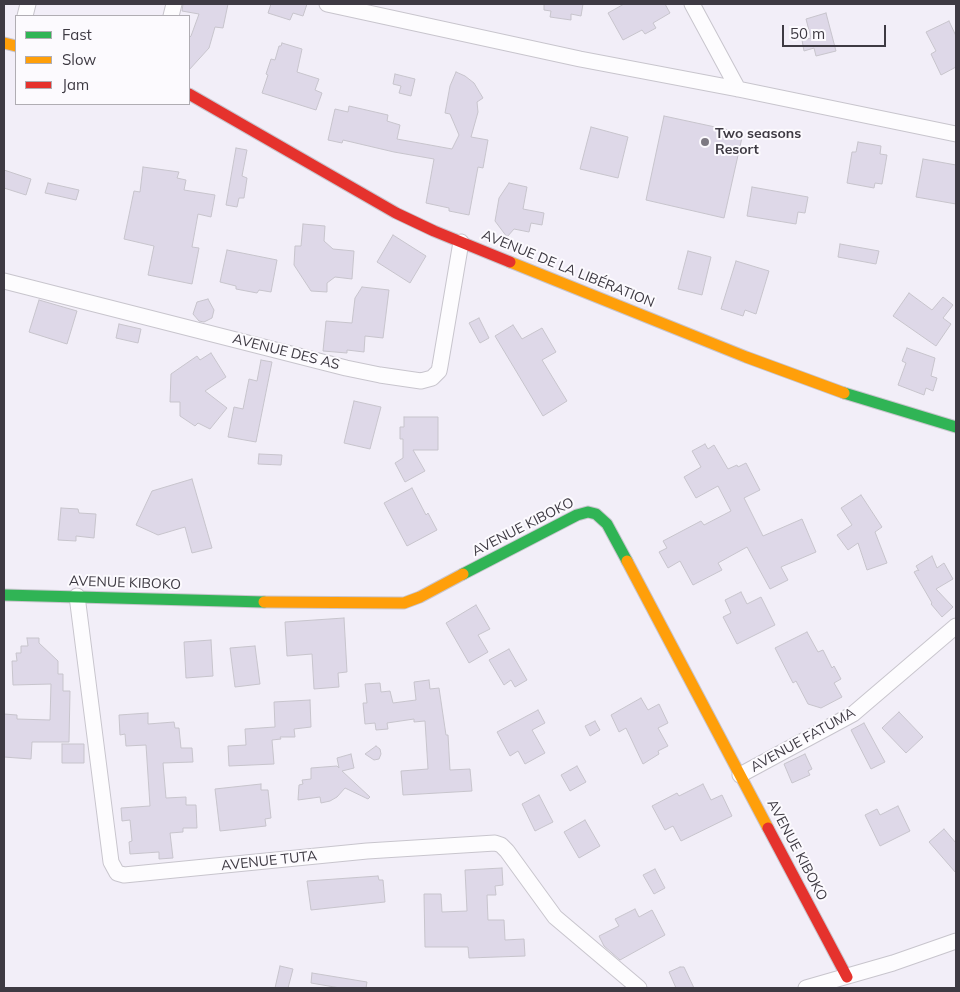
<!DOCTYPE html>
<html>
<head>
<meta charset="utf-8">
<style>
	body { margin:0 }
	#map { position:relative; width:960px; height:992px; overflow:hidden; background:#f2eef8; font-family:Mulish,sans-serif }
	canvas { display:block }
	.frame { position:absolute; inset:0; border:5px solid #3e3a43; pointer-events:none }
	.legend { position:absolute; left:15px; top:15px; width:175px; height:90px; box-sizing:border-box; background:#fcfafe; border:1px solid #b0adb3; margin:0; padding:6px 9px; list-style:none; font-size:15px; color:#3e3a43 }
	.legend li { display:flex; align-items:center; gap:10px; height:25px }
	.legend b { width:25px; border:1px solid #b0adb3 }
	.scale { position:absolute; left:782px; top:25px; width:104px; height:22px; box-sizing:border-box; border:2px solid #3e3a43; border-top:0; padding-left:6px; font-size:15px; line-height:18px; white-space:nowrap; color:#3e3a43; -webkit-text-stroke:4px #fcfafe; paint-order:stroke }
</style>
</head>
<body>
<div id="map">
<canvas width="960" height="992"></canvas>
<div class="frame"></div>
<ul class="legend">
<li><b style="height:6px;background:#30b455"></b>Fast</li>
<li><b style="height:6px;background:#ff9f0a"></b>Slow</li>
<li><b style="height:6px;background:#e5322d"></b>Jam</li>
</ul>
<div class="scale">50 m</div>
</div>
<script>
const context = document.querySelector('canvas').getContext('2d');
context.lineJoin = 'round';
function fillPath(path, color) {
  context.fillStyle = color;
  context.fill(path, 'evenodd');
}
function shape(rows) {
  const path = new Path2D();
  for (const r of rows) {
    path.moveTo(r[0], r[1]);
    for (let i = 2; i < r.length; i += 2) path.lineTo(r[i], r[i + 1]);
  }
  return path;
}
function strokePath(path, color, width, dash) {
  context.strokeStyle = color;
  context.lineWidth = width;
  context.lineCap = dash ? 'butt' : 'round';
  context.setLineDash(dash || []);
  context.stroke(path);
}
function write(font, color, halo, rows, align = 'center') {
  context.font = font + ' Mulish,sans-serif';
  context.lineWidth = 4;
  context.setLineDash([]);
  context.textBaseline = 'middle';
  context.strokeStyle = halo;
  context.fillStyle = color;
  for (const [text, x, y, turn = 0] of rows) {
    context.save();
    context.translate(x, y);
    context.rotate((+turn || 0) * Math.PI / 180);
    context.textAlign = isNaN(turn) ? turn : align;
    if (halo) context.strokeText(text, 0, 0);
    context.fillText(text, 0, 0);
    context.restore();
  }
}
const building = shape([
	[183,4,228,4,223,28,215,27,209,48,189,70,189,38,191,36,199,14,182,11,183,4],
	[271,4,307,4,303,16,293,13,290,20,268,13,271,4],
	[544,4,583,4,581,16,571,14,571,20,550,17,551,11,544,10,544,4],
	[624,4,665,4,670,13,653,23,656,28,645,34,642,30,623,40,608,13,624,4],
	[826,13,836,51,816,56,814,48,804,51,802,40,811,38,806,19,826,13],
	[949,21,956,36,956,67,941,75,931,54,936,51,926,32,949,21],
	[282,43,302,49,297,72,319,79,315,90,322,93,316,110,262,93,268,75,266,74,271,59,275,60,279,46,281,46,282,43],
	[456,72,465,76,474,83,483,98,477,102,478,112,471,137,488,140,483,168,478,167,469,215,449,211,449,208,426,203,434,159,394,152,343,140,342,143,328,140,335,109,348,112,349,106,388,115,387,121,400,125,397,139,452,149,459,135,450,114,445,113,450,86,456,72],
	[395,74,415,79,411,96,399,93,401,86,393,84,395,74],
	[664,116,743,133,724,218,646,200,664,116],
	[591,127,628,137,618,178,580,169,591,127],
	[858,142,881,146,880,154,887,155,882,184,875,183,874,188,847,183,852,152,856,152,858,142],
	[236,148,247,150,242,176,247,178,244,198,239,198,237,207,226,205,236,148],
	[923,159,956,165,956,204,916,197,923,159],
	[143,167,179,172,177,178,186,180,184,190,215,195,211,217,198,214,192,247,199,248,192,284,148,275,154,246,124,239,134,191,140,192,143,167],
	[4,170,31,179,26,195,4,188,4,170],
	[48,183,79,190,76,200,45,193,48,183],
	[509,183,527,187,523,209,544,213,542,225,531,223,529,232,514,229,507,237,495,221,499,198,509,183],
	[752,187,808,197,805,213,798,212,796,224,747,216,752,187],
	[303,224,325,226,324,241,333,249,354,251,352,279,335,277,327,283,327,292,311,291,294,265,295,246,301,246,303,224],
	[393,235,426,256,410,283,377,262,393,235],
	[840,244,879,251,876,264,838,257,840,244],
	[227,250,277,260,271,292,259,290,257,293,236,289,236,286,220,282,227,250],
	[688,251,711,257,702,295,678,289,688,251],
	[736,261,769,271,756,314,745,310,743,316,721,309,736,261],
	[362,287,389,290,383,338,365,336,364,352,347,350,347,353,323,351,326,321,352,323,355,298,362,287],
	[909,293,932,310,943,297,953,305,943,318,951,324,936,346,893,316,909,293],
	[208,299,214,310,212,318,204,322,199,321,193,314,197,302,208,299],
	[39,300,77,311,67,344,29,332,39,300],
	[479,318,489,338,480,343,469,323,479,318],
	[119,324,141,329,138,343,116,338,119,324],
	[513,325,522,339,542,328,556,352,542,360,567,401,543,416,495,336,513,325],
	[907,348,935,358,931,376,937,378,933,391,926,388,924,395,898,385,906,363,902,361,907,348],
	[211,353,226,377,205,391,227,408,210,429,198,423,195,426,180,416,180,402,170,402,171,374,197,356,200,360,211,353],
	[261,360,272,362,256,442,228,437,234,407,243,409,249,379,257,381,261,360],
	[354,401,381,407,370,449,344,443,354,401],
	[404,417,438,417,438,450,413,450,425,471,405,482,395,463,403,458,403,439,400,439,400,427,404,427,404,417],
	[705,444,708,449,714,445,728,469,737,465,738,467,746,463,760,490,744,498,763,536,802,519,816,552,781,567,788,580,770,589,747,547,718,563,722,570,693,585,680,561,668,568,659,552,667,548,663,541,701,521,704,525,731,511,718,486,696,498,684,477,701,467,692,451,705,444],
	[259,454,282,455,281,465,258,464,259,454],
	[192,479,212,548,192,553,185,527,158,535,136,525,152,491,192,479],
	[412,488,426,515,428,513,437,530,407,546,384,503,412,488],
	[861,495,882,527,875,532,887,563,867,570,858,543,848,550,837,535,852,525,841,508,861,495],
	[61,508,78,509,79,513,96,514,94,538,76,536,76,541,58,540,61,508],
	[932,556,937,568,944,563,953,579,936,589,953,607,942,617,931,604,932,603,914,572,918,570,919,571,916,566,932,556],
	[741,592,747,604,761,597,775,625,737,644,723,617,731,613,725,600,741,592],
	[476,605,490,629,478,635,488,652,469,663,446,623,476,605],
	[344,618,347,672,338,673,339,687,314,689,312,654,287,656,285,622,344,618],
	[807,632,818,652,823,650,832,668,834,666,841,679,834,683,842,697,821,708,808,704,796,681,793,683,775,648,807,632],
	[27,638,39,638,39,643,58,661,58,674,63,674,63,691,70,691,69,742,32,742,31,759,4,757,4,714,17,715,17,719,50,720,51,684,13,685,12,661,17,661,16,653,21,653,21,646,28,646,27,638],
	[211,640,213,676,186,678,184,642,211,640],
	[255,646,260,684,235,687,230,648,255,646],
	[509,649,527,680,515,687,511,680,504,685,489,660,509,649],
	[429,680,430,689,439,688,446,735,448,735,450,770,470,769,472,791,403,795,401,771,428,769,425,721,414,722,414,719,387,723,388,729,376,730,375,723,365,724,363,703,367,703,365,684,380,683,381,692,390,691,393,703,416,700,414,682,429,680],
	[641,698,648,710,659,704,668,723,658,728,668,746,658,751,659,754,643,764,626,728,619,732,611,715,641,698],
	[310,700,311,727,294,729,295,737,280,737,281,739,272,740,274,764,229,766,228,746,246,745,245,729,275,727,274,702,310,700],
	[538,710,545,723,532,730,545,753,525,764,518,751,510,756,497,732,538,710],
	[899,712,923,737,906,753,882,728,899,712],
	[148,713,148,724,174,722,175,728,179,728,181,748,192,748,193,762,163,763,166,798,186,797,186,805,196,805,197,828,183,828,183,832,170,833,173,858,159,859,159,852,130,854,129,842,132,841,130,820,122,821,121,808,150,806,146,745,126,746,125,734,120,735,119,715,148,713],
	[595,721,600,730,590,736,585,726,595,721],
	[864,723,885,762,871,769,851,730,864,723],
	[62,744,84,744,84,763,62,763,62,744],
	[376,746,380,749,381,754,379,759,374,760,365,754,376,746],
	[351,754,354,768,342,771,370,797,368,799,345,788,337,797,330,801,321,803,320,797,298,800,299,785,303,784,302,780,311,779,311,768,337,766,339,768,337,758,351,754],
	[805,754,812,769,808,771,810,775,792,783,784,764,805,754],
	[577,766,586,782,570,791,561,775,577,766],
	[261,784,261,790,268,790,271,818,265,819,266,826,220,831,215,789,261,784],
	[703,784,711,800,722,795,732,816,681,841,673,826,665,830,652,806,677,793,679,796,703,784],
	[539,795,553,822,535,831,522,804,539,795],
	[898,806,910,831,880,846,865,815,877,809,880,815,898,806],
	[585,820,600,846,579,858,564,832,585,820],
	[944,829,956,843,956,873,929,842,944,829],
	[502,868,503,885,495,886,496,895,487,895,488,920,504,920,505,940,524,939,525,956,469,958,468,947,425,947,424,894,441,894,442,912,467,911,465,870,502,868],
	[655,869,665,888,654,894,643,875,655,869],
	[378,876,379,880,383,880,385,902,311,910,307,881,378,876],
	[635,909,639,917,652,910,665,935,620,960,604,946,599,936,619,926,615,919,635,909],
	[280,966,293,969,288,988,275,988,280,966],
	[680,967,684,967,694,988,676,988,669,972,680,967],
	[312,973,367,982,366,988,340,988,311,983,312,973]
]);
fillPath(building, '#ded8e8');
strokePath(building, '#c7c4cc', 1);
const street = shape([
	[327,4,580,59,738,89,956,134],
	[692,4,738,89],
	[25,16,28,4],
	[171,16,174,4],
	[4,281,346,368,380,375,421,381,432,378,439,371,440,366,461,242],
	[77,596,111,862,117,873,124,875,367,851,495,843,501,845,507,851,555,917,639,988],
	[740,775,853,714,956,626],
	[806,988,893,963,956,941]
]);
const fast = shape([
	[844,393,956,427],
	[463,574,577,515,588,512,596,514,607,524,627,561],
	[4,595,264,602]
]);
const slow = shape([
	[4,43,16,46],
	[510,262,746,357,844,393],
	[627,561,768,828],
	[264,602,404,603,420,597,463,574]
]);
const jam = shape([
	[189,94,396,213,434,231,510,262],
	[768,828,847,977]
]);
strokePath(street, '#c8c5cd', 17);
strokePath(fast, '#c8c5cd', 13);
strokePath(slow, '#c8c5cd', 13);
strokePath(jam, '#c8c5cd', 13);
strokePath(street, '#fdfcfe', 15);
strokePath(fast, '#30b455', 11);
strokePath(slow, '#ff9f0a', 11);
strokePath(jam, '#e5322d', 11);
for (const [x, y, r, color] of [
	[705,142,5,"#7d7982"]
]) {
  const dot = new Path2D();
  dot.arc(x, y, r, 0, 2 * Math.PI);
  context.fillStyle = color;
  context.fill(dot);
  strokePath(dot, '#fcfafe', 2);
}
write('bold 14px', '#3e3a43', '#fcfafe', [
	["Two seasons",715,134],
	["Resort",715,150]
], 'left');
write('14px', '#3e3a43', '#fcfafe', [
	["AVENUE DE LA LIBÉRATION",568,269,22],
	["AVENUE DES AS",286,352,14],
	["AVENUE KIBOKO",523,527,-27],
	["AVENUE KIBOKO",125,583,2],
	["AVENUE FATUMA",803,740,-29],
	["AVENUE KIBOKO",797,850,62],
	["AVENUE TUTA",269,861,-6]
]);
</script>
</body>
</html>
